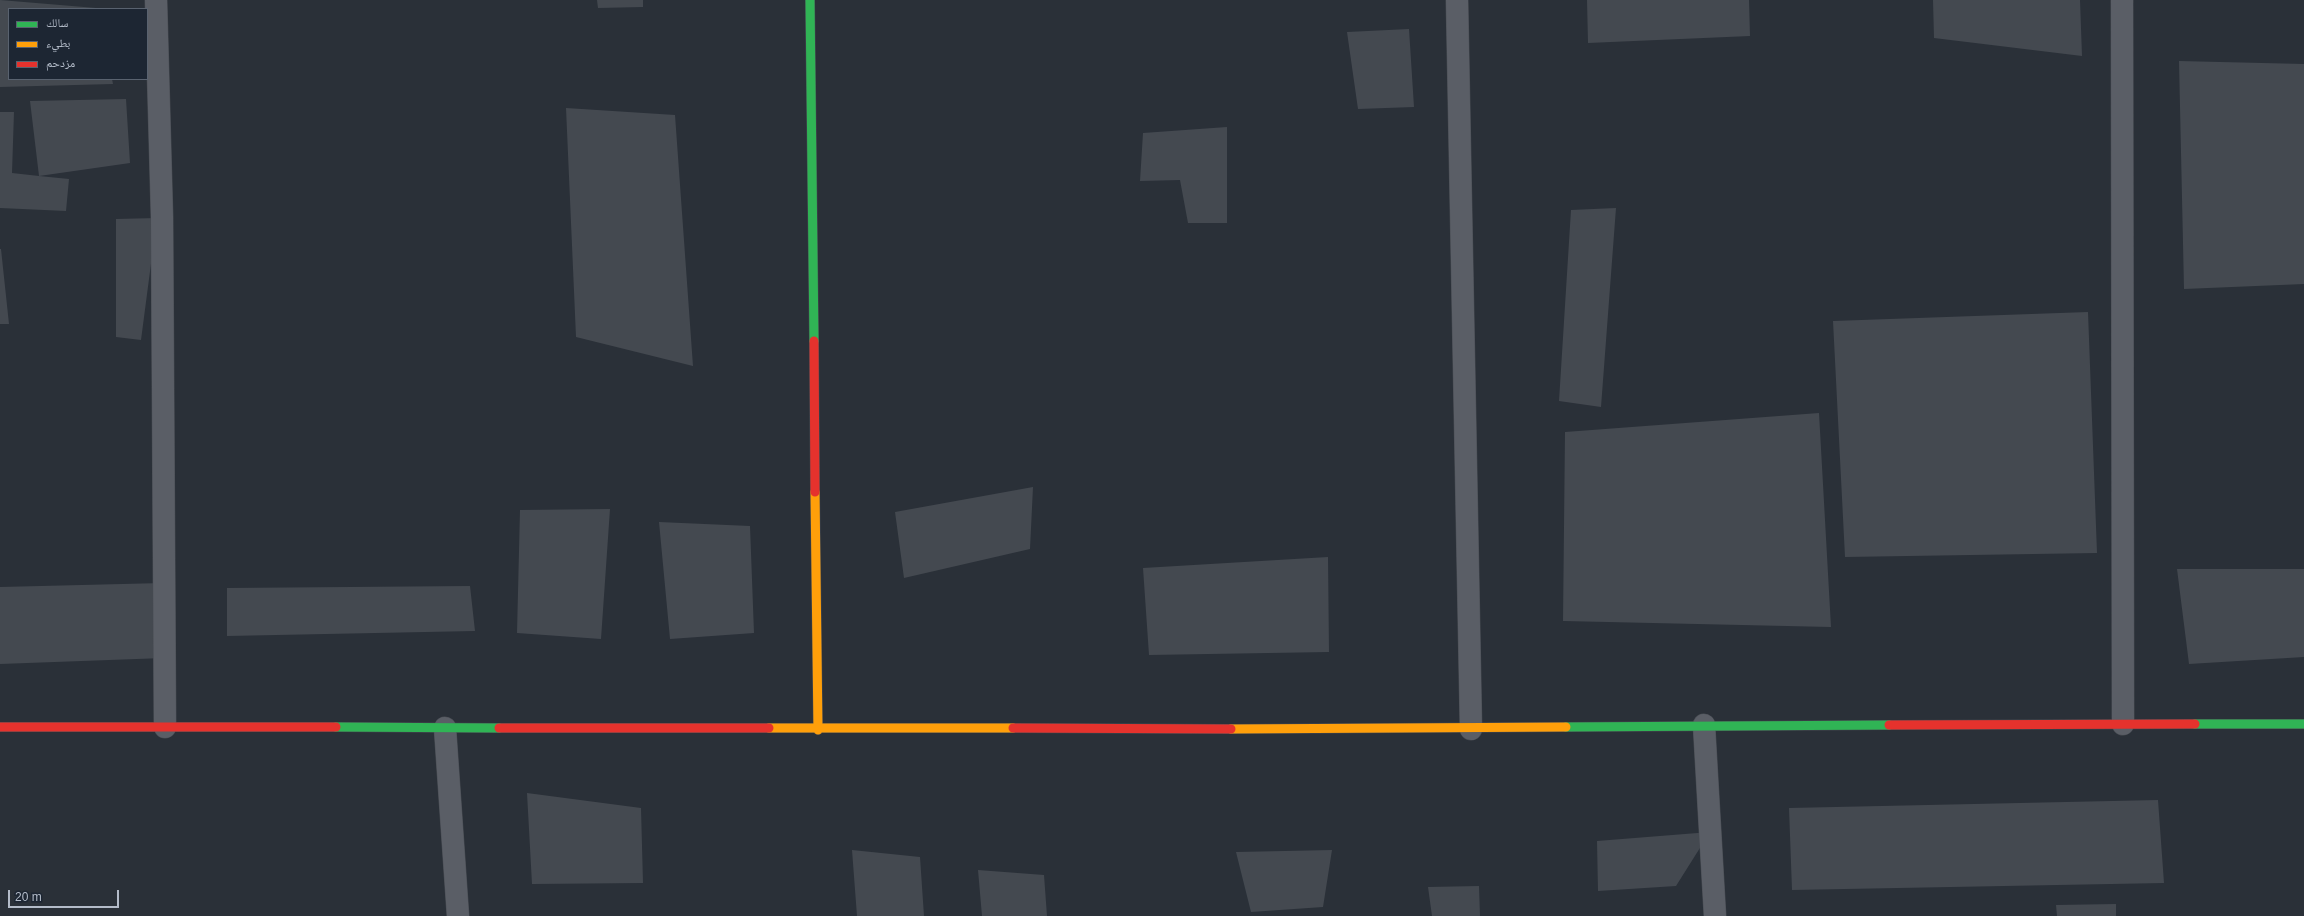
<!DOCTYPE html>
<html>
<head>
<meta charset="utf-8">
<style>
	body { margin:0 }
	#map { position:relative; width:2304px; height:916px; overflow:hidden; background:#2a3038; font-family:Arial,"Noto Naskh Arabic",sans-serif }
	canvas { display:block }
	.legend { position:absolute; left:8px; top:8px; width:140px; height:72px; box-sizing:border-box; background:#1d2633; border:1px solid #59626f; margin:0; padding:5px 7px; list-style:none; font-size:12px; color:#b4bcc9 }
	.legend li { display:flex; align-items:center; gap:8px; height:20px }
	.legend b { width:20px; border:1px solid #59626f }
	.scale { position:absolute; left:8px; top:890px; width:111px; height:18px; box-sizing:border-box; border:2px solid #b4bcc9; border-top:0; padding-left:5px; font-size:12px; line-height:14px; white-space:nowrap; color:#b4bcc9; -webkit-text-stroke:3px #1d2633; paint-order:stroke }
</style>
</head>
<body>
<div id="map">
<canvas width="2304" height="916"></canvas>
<ul class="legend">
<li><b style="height:5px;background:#30b455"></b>سالك</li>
<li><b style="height:5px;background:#ff9f0a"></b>بطيء</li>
<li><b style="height:5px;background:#e5322d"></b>مزدحم</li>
</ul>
<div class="scale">20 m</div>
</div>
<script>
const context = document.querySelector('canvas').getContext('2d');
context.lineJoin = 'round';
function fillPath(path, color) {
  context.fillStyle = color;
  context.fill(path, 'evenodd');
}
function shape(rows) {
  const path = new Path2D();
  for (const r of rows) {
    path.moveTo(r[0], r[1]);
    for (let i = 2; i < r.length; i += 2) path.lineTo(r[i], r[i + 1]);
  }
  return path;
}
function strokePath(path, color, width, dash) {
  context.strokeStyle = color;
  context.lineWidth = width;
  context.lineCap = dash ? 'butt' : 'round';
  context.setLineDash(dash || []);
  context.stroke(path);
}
fillPath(shape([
	[0,0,96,8,9,9,9,79,112,79,113,84,0,87],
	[597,0,643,0,643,7,598,8],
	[1587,0,1749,0,1750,36,1588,43],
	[1933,0,2080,0,2082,56,1934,38],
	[1409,29,1414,107,1358,109,1347,32],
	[2179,61,2304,64,2304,284,2184,289],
	[126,99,130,163,39,176,69,179,66,211,0,208,0,112,14,112,12,173,39,176,30,101],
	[566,108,675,115,693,366,576,337],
	[1227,127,1227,223,1188,223,1180,180,1140,181,1143,133],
	[1616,208,1601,407,1559,401,1571,210],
	[157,218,141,340,116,337,116,219],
	[0,249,1,249,9,324,0,324],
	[2088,312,2097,553,1845,557,1833,321],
	[1819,413,1831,627,1563,621,1565,432],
	[1033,487,1030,549,904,578,895,512],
	[610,509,601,639,517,633,520,510],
	[659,522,750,526,754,633,670,639],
	[1328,557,1329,652,1149,655,1143,568],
	[2177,569,2304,569,2304,657,2189,664],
	[163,583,164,658,0,664,0,587],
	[470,586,475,631,227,636,227,588],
	[527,793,641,808,643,883,532,884],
	[2158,800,2164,883,1792,890,1789,808],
	[1710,832,1676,886,1598,891,1597,841],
	[852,850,920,857,924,916,857,916],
	[1332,850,1323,907,1251,912,1236,852],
	[978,870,1044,875,1047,916,982,916],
	[1479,886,1480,916,1432,916,1428,887],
	[2116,904,2116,916,2057,916,2056,905]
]), '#444950');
const street = shape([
	[156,0,162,217,165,727],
	[1457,0,1471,729],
	[2122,0,2123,724],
	[1704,725,1715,916],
	[445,728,458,916]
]);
const fast = shape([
	[810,0,814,341],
	[2195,724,2304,724],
	[336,727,499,728],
	[1566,727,1889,725]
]);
const slow = shape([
	[815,492,818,730],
	[769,728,1013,728],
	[1231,729,1566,727]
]);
const jam = shape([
	[814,341,815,492],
	[1889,725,2195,724],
	[0,727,336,727],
	[499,728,769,728],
	[1013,728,1231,729]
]);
strokePath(street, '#484c53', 23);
strokePath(fast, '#484c53', 10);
strokePath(slow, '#484c53', 10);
strokePath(jam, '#484c53', 10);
strokePath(street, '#5a5e66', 22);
strokePath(fast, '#30b455', 9);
strokePath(slow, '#ff9f0a', 9);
strokePath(jam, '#e5322d', 9);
</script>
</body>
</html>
